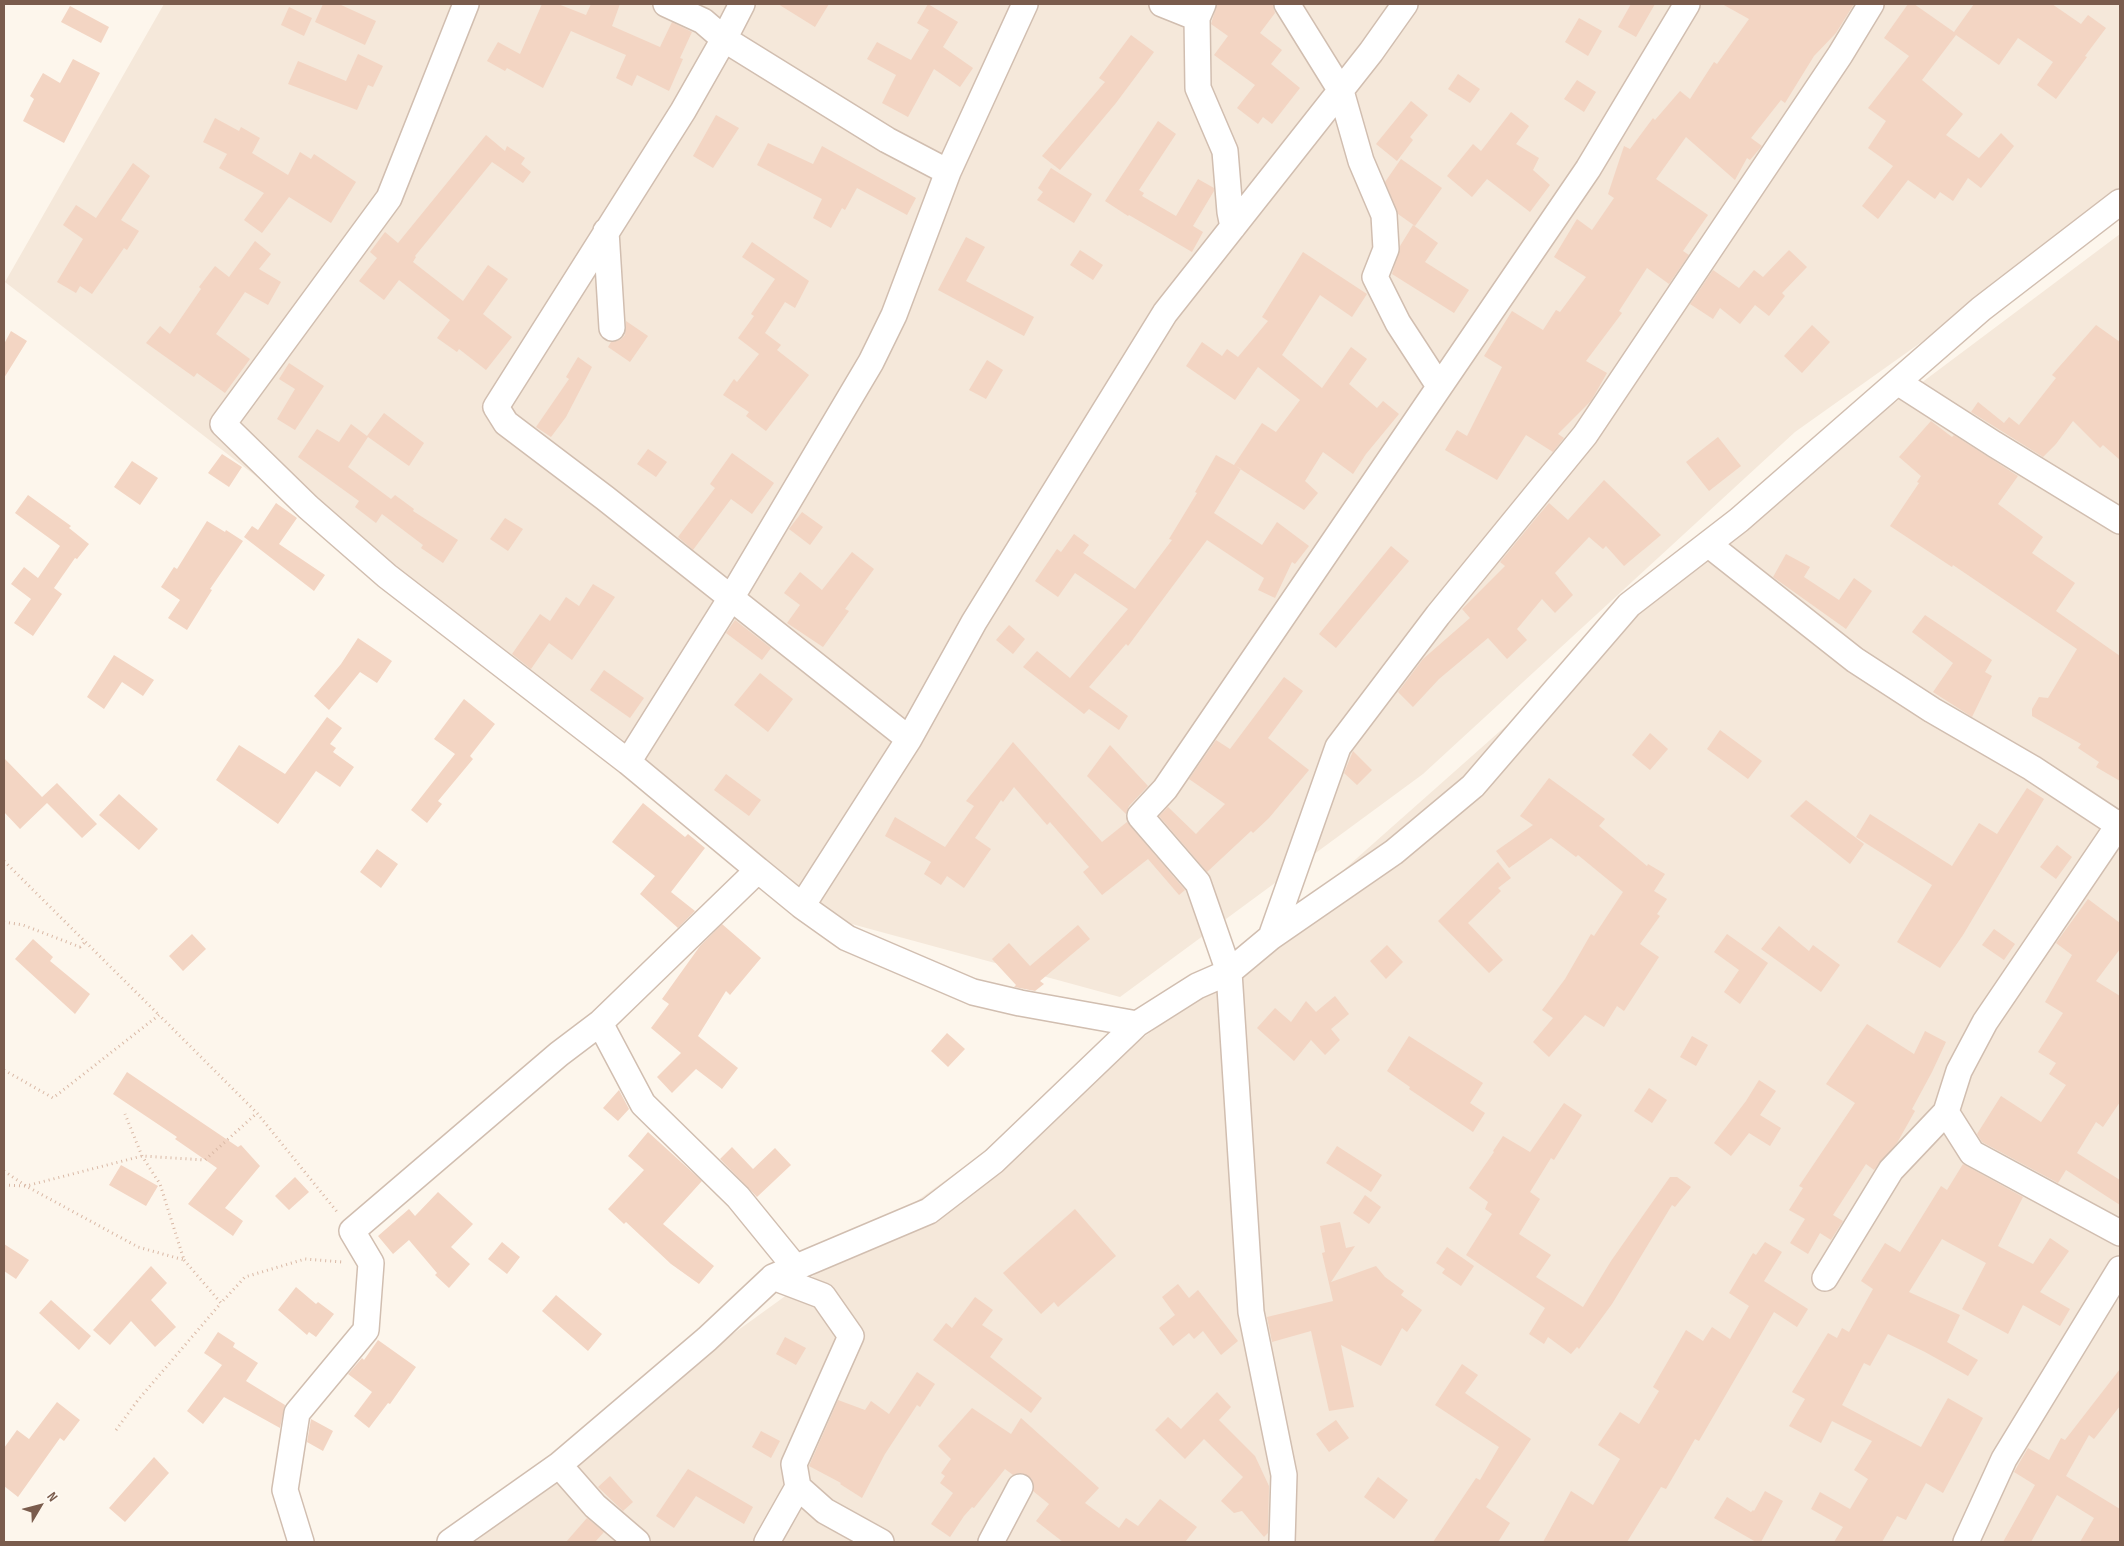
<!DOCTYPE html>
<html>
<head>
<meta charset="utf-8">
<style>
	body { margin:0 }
	#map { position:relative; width:2124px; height:1546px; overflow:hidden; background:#fdf6ec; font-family:"Sofia Sans Condensed",sans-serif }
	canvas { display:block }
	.frame { position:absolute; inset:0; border:5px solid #7a5c4d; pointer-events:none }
	.north { position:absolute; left:15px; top:1481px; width:50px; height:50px; -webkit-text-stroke:4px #fffaf3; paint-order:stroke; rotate:53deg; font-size:14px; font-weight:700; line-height:20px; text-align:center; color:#7a5c4d }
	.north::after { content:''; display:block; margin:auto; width:18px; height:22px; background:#7a5c4d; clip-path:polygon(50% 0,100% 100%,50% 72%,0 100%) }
</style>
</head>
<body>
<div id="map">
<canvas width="2124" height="1546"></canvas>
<div class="frame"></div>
<div class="north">N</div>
</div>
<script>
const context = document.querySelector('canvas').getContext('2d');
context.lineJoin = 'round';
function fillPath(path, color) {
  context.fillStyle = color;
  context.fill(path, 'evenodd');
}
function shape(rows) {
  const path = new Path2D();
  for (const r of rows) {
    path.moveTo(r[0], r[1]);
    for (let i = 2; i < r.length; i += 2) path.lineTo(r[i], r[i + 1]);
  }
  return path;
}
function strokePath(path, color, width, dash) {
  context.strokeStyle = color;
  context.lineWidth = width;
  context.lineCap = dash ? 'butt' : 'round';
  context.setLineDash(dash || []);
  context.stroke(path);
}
fillPath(shape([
	[164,4,2120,4,2120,201,1795,432,1423,774,1120,997,826,917,5,282],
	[2120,234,2120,1542,475,1542,730,1336,1206,992,1534,701,1805,470]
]), '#f5e8da');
fillPath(shape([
	[323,4,339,4,376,21,365,45,315,22],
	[542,4,558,4,586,15,591,4,620,4,612,26,660,47,672,22,692,32,680,58,683,59,669,91,637,75,632,86,616,78,626,55,571,31,543,88,507,68,505,71,487,61,498,42,520,54],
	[778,4,829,4,815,27],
	[928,4,958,22,943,47,973,68,960,87,934,69,908,117,882,103,896,75,867,59,877,42,911,60,929,30,917,23],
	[1217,4,1273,4,1275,13,1260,33,1282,50,1271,64,1300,88,1272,124,1263,117,1258,124,1237,108,1255,85,1214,55,1228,36,1211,24],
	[1631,4,1655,4,1636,37,1618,27],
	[1722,4,1854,4,1836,33,1814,56,1785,103,1781,100,1751,138,1762,146,1750,160,1747,158,1735,180,1686,137,1656,179,1708,215,1683,251,1689,255,1669,284,1647,268,1619,311,1622,313,1586,361,1607,373,1591,401,1558,434,1564,438,1553,452,1526,435,1497,480,1445,450,1457,430,1467,436,1502,367,1484,356,1512,311,1543,330,1556,310,1560,312,1586,277,1554,257,1577,219,1592,230,1614,198,1608,194,1624,146,1630,149,1653,118,1655,120,1680,91,1690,99,1714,62,1717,64,1749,19],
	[1908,4,1914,4,1954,32,1974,4,2052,4,2081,24,2088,15,2106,28,2085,56,2087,57,2056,99,2037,85,2053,62,2018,38,1999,65,1956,35,1922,80,1963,114,1946,135,1979,158,2001,133,2014,146,1981,188,1968,178,1953,201,1940,192,1935,199,1908,180,1878,219,1862,206,1893,166,1868,148,1886,121,1868,108,1909,56,1884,38],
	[70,6,109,27,101,43,61,22],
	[289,7,312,18,304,36,281,25],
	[1579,18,1602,31,1588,56,1565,42],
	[1131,35,1154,52,1116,103,1060,170,1042,156,1105,82,1099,78],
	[358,54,383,66,373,87,368,85,357,110,288,84,298,61,346,81],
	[73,59,100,73,64,143,23,121,34,99,30,96,43,73,60,83],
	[1458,74,1480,89,1470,103,1448,89],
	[1577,80,1596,92,1584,112,1564,99],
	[1411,101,1428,115,1410,137,1413,140,1397,161,1376,144],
	[1511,112,1529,126,1516,144,1539,158,1533,170,1550,185,1530,212,1487,179,1472,197,1447,176,1473,144,1481,151],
	[716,115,739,128,713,168,693,156],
	[215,118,239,131,241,127,260,138,252,153,288,175,300,152,311,159,314,154,356,182,331,223,289,197,262,233,244,220,264,193,219,168,227,154,203,142],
	[1158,121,1176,134,1139,190,1144,193,1142,196,1176,216,1198,179,1214,188,1214,191,1193,226,1203,232,1192,252,1129,215,1128,216,1105,201],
	[486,135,505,151,507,146,525,158,521,164,531,172,523,183,492,162,415,256,416,257,413,262,463,301,488,265,508,279,483,314,512,337,486,370,459,349,457,352,437,338,450,320,399,280,384,300,359,281,377,258,370,252,385,232,398,243],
	[768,143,813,164,822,146,916,198,907,215,857,188,845,210,842,208,831,228,813,218,822,199,757,165],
	[1401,159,1442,188,1415,226,1398,214,1385,182],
	[133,163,150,176,121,220,139,231,127,250,124,248,92,294,80,286,76,293,57,282,83,239,63,225,76,205,96,218],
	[1051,168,1092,194,1074,223,1037,200,1043,192,1038,188],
	[1413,225,1438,243,1425,262,1469,290,1454,313,1392,274,1400,246],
	[966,237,985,247,966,281,1034,317,1024,336,938,290],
	[255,241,271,254,259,269,281,282,268,305,245,292,216,334,250,359,225,393,197,373,194,377,146,343,160,326,170,334,201,289,199,287,215,266,229,277],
	[752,242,809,281,795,308,785,302,765,333,781,345,777,350,809,375,766,431,746,416,749,412,723,395,734,379,737,382,759,354,738,338,754,316,751,314,775,279,742,257],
	[1080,250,1103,265,1093,280,1070,265],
	[1789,250,1807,267,1782,293,1785,296,1769,316,1755,305,1740,324,1720,308,1713,319,1690,304,1713,270,1739,288,1754,270,1763,277],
	[1303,252,1367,294,1352,317,1320,295,1282,355,1322,388,1351,347,1367,359,1349,384,1377,408,1383,401,1399,414,1366,454,1353,474,1323,452,1305,481,1318,493,1304,510,1234,465,1262,423,1276,432,1300,400,1258,367,1235,400,1186,366,1202,342,1222,356,1227,349,1238,357,1268,321,1262,317],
	[626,321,648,336,630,362,608,347,611,342,620,340,625,335],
	[1812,325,1830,342,1802,373,1784,356],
	[2096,325,2120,342,2120,460,2103,445,2100,448,2073,421,2056,444,2043,457,1971,412,1978,402,2004,423,2009,417,2019,425,2056,378,2052,375],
	[11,331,27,341,4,378,4,344],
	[578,357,592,367,566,417,551,437,536,427,569,379,566,377],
	[987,360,1003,370,986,399,969,390],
	[289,363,324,386,295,430,277,419,295,389,279,379],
	[384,413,424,443,409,466,368,437,348,467,391,499,395,495,414,509,413,511,458,540,443,563,421,548,423,545,382,514,376,523,355,507,359,501,298,457,317,429,339,442,351,424,367,436],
	[1931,421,1952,437,1954,435,2018,476,1998,504,2043,537,2032,553,2075,583,2056,611,2120,656,2120,781,2096,767,2099,762,2078,748,2081,744,2032,716,2032,709,2039,697,2048,698,2077,649,1953,565,1952,567,1890,526,1919,483,1917,482,1921,476,1899,457],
	[1718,437,1741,466,1709,491,1686,462],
	[648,449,667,462,656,477,637,464],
	[732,453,774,483,752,514,731,499,693,550,678,537,715,488,710,484],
	[222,454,242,467,229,487,208,473],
	[1216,455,1241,469,1214,513,1262,545,1277,522,1309,546,1295,564,1292,562,1275,598,1258,590,1264,578,1207,540,1128,646,1126,644,1089,687,1128,716,1119,730,1089,709,1084,714,1023,667,1037,651,1070,678,1128,609,1075,573,1058,597,1035,581,1057,549,1061,552,1074,534,1089,545,1083,553,1135,589,1172,540,1169,539,1197,493,1195,492],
	[132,461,158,478,140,505,114,487],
	[1604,480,1661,535,1624,566,1606,546,1603,549,1589,537,1555,573,1573,595,1555,613,1542,599,1517,629,1527,640,1507,659,1488,638,1439,679,1413,707,1398,692,1423,659,1470,618,1462,609,1505,566,1500,562,1537,517,1549,503,1568,520],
	[28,495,71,526,69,528,89,544,77,559,75,558,54,588,62,594,33,636,14,623,31,599,11,584,24,567,38,578,60,546,15,513],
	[276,503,297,518,279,544,325,575,314,591,244,537,252,526,258,530],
	[802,512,823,527,810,545,789,529],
	[505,518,523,529,508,551,490,539],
	[207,521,225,532,226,530,243,541,210,589,212,590,187,630,168,618,180,600,161,587,174,567,177,569],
	[1391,546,1409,561,1336,648,1319,634],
	[852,552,874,569,845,609,849,611,823,647,787,623,800,605,784,593,800,572,822,590],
	[1786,554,1810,567,1804,577,1839,600,1854,578,1872,591,1846,629,1773,577],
	[593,584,615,597,572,660,549,643,531,669,512,654,540,614,550,621,566,597,579,606],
	[1925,615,1992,660,1985,672,1992,676,1972,717,1933,692,1953,663,1912,632],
	[735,620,771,648,762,660,726,633],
	[1009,625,1025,639,1013,654,996,640],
	[358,638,392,661,377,683,360,672,329,710,314,696,341,664],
	[114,655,154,680,143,696,122,682,104,709,87,697],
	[604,670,644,698,630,718,590,690],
	[760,673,793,699,768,732,734,705],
	[1284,677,1303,691,1268,738,1309,770,1269,818,1253,833,1251,831,1207,872,1159,816,1168,807,1196,834,1225,804,1189,779,1216,740,1230,749],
	[464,699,495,724,470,756,473,759,438,801,442,804,427,823,411,810,455,754,434,739],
	[327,717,342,728,330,744,336,748,333,752,354,767,340,787,316,771,278,824,216,780,239,745,285,774],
	[1720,730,1762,761,1748,779,1707,749],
	[1650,733,1668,749,1650,770,1632,755],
	[1013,742,1102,842,1127,822,1185,890,1179,895,1148,859,1102,895,1083,872,1089,867,1050,822,1047,825,1014,787,1003,802,1001,800,975,838,991,849,964,888,947,876,941,885,924,874,931,862,885,836,895,817,945,847,974,806,966,801],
	[1110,745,1148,786,1129,806,1126,814,1087,776],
	[1353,751,1372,770,1357,785,1344,773],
	[4,758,42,797,57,783,97,824,82,838,47,803,20,829,4,812],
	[726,774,761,800,749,816,714,790],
	[1549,778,1605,819,1599,826,1647,866,1648,864,1665,874,1654,891,1667,899,1657,914,1660,916,1640,944,1659,957,1624,1011,1617,1006,1604,1027,1585,1015,1549,1057,1533,1042,1553,1018,1542,1010,1565,979,1591,934,1594,936,1623,892,1578,855,1576,857,1551,838,1509,868,1496,851,1533,825,1520,816],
	[2027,788,2044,799,1963,935,1940,968,1897,942,1932,885,1856,837,1870,814,1952,866,1979,823,1997,834],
	[119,794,158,829,139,850,99,815],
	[1806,800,1864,844,1850,864,1790,816],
	[643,803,685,837,688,834,705,848,671,892,695,911,678,928,640,894,655,876,612,842],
	[2057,845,2072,857,2056,879,2040,867],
	[377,849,398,864,381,888,360,872],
	[1498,862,1511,878,1498,888,1501,891,1468,923,1503,960,1489,973,1438,921],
	[2088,899,2120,923,2120,949,2096,981,2120,996,2120,1102,2103,1127,2096,1122,2077,1153,2120,1180,2120,1205,2066,1170,2058,1183,1982,1142,1977,1134,2001,1096,2041,1122,2066,1085,2049,1074,2056,1063,2038,1052,2063,1013,2045,1002,2072,955,2056,943],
	[722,924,761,958,730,995,726,991,698,1036,738,1068,722,1089,696,1069,672,1093,657,1077,681,1053,651,1028,669,1004,662,999,700,946],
	[1078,925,1090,939,1040,981,1044,984,1035,991,1014,987,1016,985,992,959,1009,943,1030,966],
	[1779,926,1809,951,1813,945,1840,965,1821,992,1761,949],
	[1994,929,2015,944,2004,960,1982,945],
	[192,934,206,949,183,971,169,956],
	[1727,934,1768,963,1740,1004,1724,992,1739,970,1714,952],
	[33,939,53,957,50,961,90,994,75,1014,15,959],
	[1387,945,1403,962,1386,979,1370,961],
	[1335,996,1349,1014,1331,1029,1340,1040,1325,1055,1311,1040,1294,1061,1257,1028,1275,1008,1291,1022,1306,1001,1316,1012],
	[1867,1024,1914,1054,1925,1031,1946,1042,1932,1072,1912,1109,1915,1111,1897,1143,1874,1170,1866,1164,1833,1215,1843,1221,1831,1240,1820,1233,1808,1254,1790,1243,1805,1219,1789,1210,1803,1188,1799,1186,1855,1103,1826,1084],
	[947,1033,965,1049,948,1067,931,1051],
	[1409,1036,1483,1083,1470,1103,1485,1113,1473,1132,1409,1089,1410,1087,1387,1071],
	[1692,1036,1708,1045,1696,1066,1680,1057],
	[127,1072,238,1147,241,1145,260,1166,225,1208,243,1221,233,1236,188,1204,217,1168,175,1139,177,1137,113,1094],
	[1759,1080,1776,1091,1760,1115,1781,1128,1770,1146,1749,1133,1731,1156,1714,1143,1746,1101],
	[1649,1088,1667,1100,1652,1123,1634,1111],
	[619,1090,629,1109,618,1121,603,1108],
	[1564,1103,1582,1115,1554,1160,1551,1158,1530,1192,1540,1199,1519,1234,1551,1255,1536,1277,1583,1307,1611,1261,1670,1177,1677,1177,1691,1187,1675,1207,1672,1205,1612,1304,1579,1349,1577,1347,1571,1354,1548,1337,1544,1344,1529,1334,1545,1308,1466,1255,1492,1214,1485,1209,1488,1202,1469,1188,1494,1152,1493,1151,1503,1136,1530,1152],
	[648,1132,702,1181,663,1224,714,1266,699,1284,671,1264,626,1222,624,1224,608,1209,644,1170,628,1156],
	[1337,1146,1382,1175,1371,1192,1326,1163],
	[732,1147,753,1169,775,1148,791,1165,757,1197,720,1159],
	[1963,1164,2023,1197,1998,1246,2033,1264,2050,1238,2069,1251,2040,1292,2070,1309,2060,1326,2023,1305,2008,1334,1962,1309,1986,1263,1942,1239,1909,1292,1960,1315,1947,1342,1978,1360,1968,1376,1925,1352,1888,1334,1870,1366,1864,1363,1842,1405,1921,1447,1948,1398,1983,1418,1943,1493,1926,1483,1906,1520,1897,1516,1882,1542,1834,1542,1843,1527,1811,1509,1820,1492,1850,1509,1868,1479,1854,1470,1872,1441,1832,1421,1821,1443,1789,1426,1805,1399,1792,1392,1828,1333,1837,1338,1842,1328,1849,1332,1873,1289,1861,1281,1885,1243,1900,1252,1941,1186,1947,1190],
	[121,1165,158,1186,146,1206,109,1185],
	[295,1177,309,1192,289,1210,275,1196],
	[438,1192,473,1224,451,1247,470,1264,449,1288,435,1275,437,1273,409,1240,393,1254,378,1236,409,1209,415,1216],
	[1365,1195,1381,1207,1369,1224,1353,1213],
	[1075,1209,1116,1256,1058,1307,1054,1302,1041,1314,1003,1273],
	[1340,1222,1346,1248,1355,1246,1331,1282,1376,1266,1385,1277,1404,1291,1401,1295,1422,1310,1407,1332,1402,1328,1381,1366,1341,1345,1354,1407,1329,1411,1311,1331,1272,1342,1267,1317,1333,1301,1322,1253,1325,1252,1320,1226],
	[502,1242,520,1257,507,1274,488,1259],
	[1765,1242,1782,1252,1764,1281,1808,1309,1797,1327,1774,1312,1699,1441,1695,1439,1666,1489,1661,1487,1627,1542,1543,1542,1571,1491,1593,1505,1620,1459,1598,1445,1620,1412,1639,1424,1659,1391,1653,1387,1686,1330,1703,1341,1712,1327,1730,1339,1749,1306,1729,1293,1753,1253,1756,1255],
	[4,1244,29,1260,16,1279,4,1271],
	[1447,1247,1474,1266,1461,1286,1442,1273,1445,1269,1436,1263],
	[151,1266,167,1283,151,1300,176,1327,155,1347,131,1321,110,1345,93,1330],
	[1178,1284,1189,1298,1198,1290,1238,1341,1221,1355,1203,1331,1194,1339,1189,1333,1173,1346,1159,1328,1175,1315,1162,1297],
	[296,1287,316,1304,318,1302,334,1314,316,1337,309,1332,307,1335,278,1310],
	[556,1295,602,1334,588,1351,542,1311],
	[975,1297,993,1310,982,1325,1003,1339,990,1357,1042,1398,1031,1413,933,1340,946,1323,952,1328],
	[51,1300,91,1336,79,1350,39,1313],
	[218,1332,235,1343,233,1347,258,1363,246,1381,285,1405,280,1428,224,1397,203,1424,187,1411,222,1365,204,1353],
	[785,1337,806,1348,796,1365,776,1354],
	[378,1340,416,1367,390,1404,388,1403,369,1428,354,1416,372,1392,348,1374,362,1358,364,1360],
	[1462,1364,1478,1375,1465,1393,1531,1439,1486,1507,1510,1523,1498,1542,1433,1542,1476,1478,1480,1480,1499,1447,1435,1405],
	[2120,1369,2120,1406,2094,1439,2089,1435,2066,1476,2120,1509,2120,1542,2080,1542,2094,1518,2057,1495,2031,1542,2003,1542,2035,1485,2014,1472,2028,1448,2049,1460,2061,1438,2065,1440],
	[917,1372,935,1384,920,1407,917,1405,885,1454,862,1498,840,1484,841,1483,809,1466,838,1400,865,1410,871,1401,889,1414],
	[1217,1392,1231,1407,1219,1420,1255,1456,1269,1486,1268,1533,1264,1537,1242,1511,1234,1513,1221,1501,1243,1477,1204,1439,1185,1459,1155,1430,1168,1417,1181,1429],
	[57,1402,80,1420,64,1441,60,1438,18,1497,4,1486,4,1448,17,1430,29,1439],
	[972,1408,1011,1434,1021,1418,1099,1488,1085,1503,1119,1528,1126,1518,1138,1526,1160,1499,1197,1527,1185,1542,1063,1542,1036,1521,1049,1504,1033,1491,1032,1479,1020,1473,1013,1475,1005,1469,974,1508,972,1507,964,1516,950,1537,931,1524,953,1493,940,1483,945,1476,941,1473,951,1459,938,1446],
	[311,1419,333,1431,323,1451,307,1442],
	[1336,1420,1349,1438,1329,1452,1316,1434],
	[761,1431,780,1441,771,1458,752,1447],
	[154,1457,169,1473,125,1522,109,1508],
	[688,1469,753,1507,744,1524,696,1496,674,1528,656,1516],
	[610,1476,633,1502,623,1511,598,1487],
	[1378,1477,1408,1500,1394,1519,1364,1497],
	[1765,1491,1783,1501,1761,1542,1756,1542,1714,1518,1727,1497,1751,1512,1753,1510,1754,1511],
	[587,1518,604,1532,595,1542,566,1542]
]), '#f3d5c3');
const street = shape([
	[466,4,389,198,223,424,308,507,387,576,628,762,758,870],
	[666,4,703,21,724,39,742,4],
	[1162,4,1197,18],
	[1203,4,1197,18,1198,88,1225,151,1230,212,1233,227],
	[1287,4,1341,91,1361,161,1384,215,1386,249,1375,277,1398,323,1439,386],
	[606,231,612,328],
	[1899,383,1994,444,2120,521],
	[1708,544,1855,660,1932,710,2032,768,2120,826],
	[909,739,605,498,506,423,496,407,683,111,724,39,887,140,948,172],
	[628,762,731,598,871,362,894,315,948,172,1025,4],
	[2120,823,1985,1022,1959,1071,1946,1112,1972,1153,2120,1233],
	[802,906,847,938,973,992,1020,1003,1137,1024],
	[1271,937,1338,747,1438,615,1585,435,1840,55,1871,4],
	[600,1023,643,1104,738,1197,795,1267],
	[773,1277,823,1296,851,1336,794,1464,798,1487,825,1511,881,1542],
	[1825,1278,1891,1170,1946,1112],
	[559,1465,595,1506,637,1542],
	[301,1542,285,1490,297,1413,366,1330,371,1263,352,1231,559,1054,600,1023,758,870,802,906,909,739,974,622,1165,313,1371,52,1405,4],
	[450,1542,559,1465,707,1339,773,1277,929,1211,994,1161,1137,1024,1197,986,1229,972,1271,937,1394,852,1473,786,1629,605,1739,520,1981,309,2120,202],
	[767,1542,798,1487],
	[991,1542,1020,1487],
	[1282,1542,1284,1475,1251,1312,1229,972,1198,883,1140,816,1165,789,1588,169,1687,4],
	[1966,1542,2004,1459,2120,1269]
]);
strokePath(street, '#d1beb0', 28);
strokePath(shape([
	[4,861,159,1015],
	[4,922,23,925,80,947,85,942],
	[4,1070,53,1098,159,1015,257,1113,338,1213],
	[4,1171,26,1186,142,1156,205,1160,257,1113],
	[4,1185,26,1186,138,1247,184,1260,160,1184,142,1156,125,1114],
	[184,1260,221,1303,245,1277,305,1259,342,1262],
	[116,1430,138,1400,221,1303]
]), '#d9b8a5', 3, [1, 4]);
strokePath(street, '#fff', 25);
</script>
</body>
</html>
